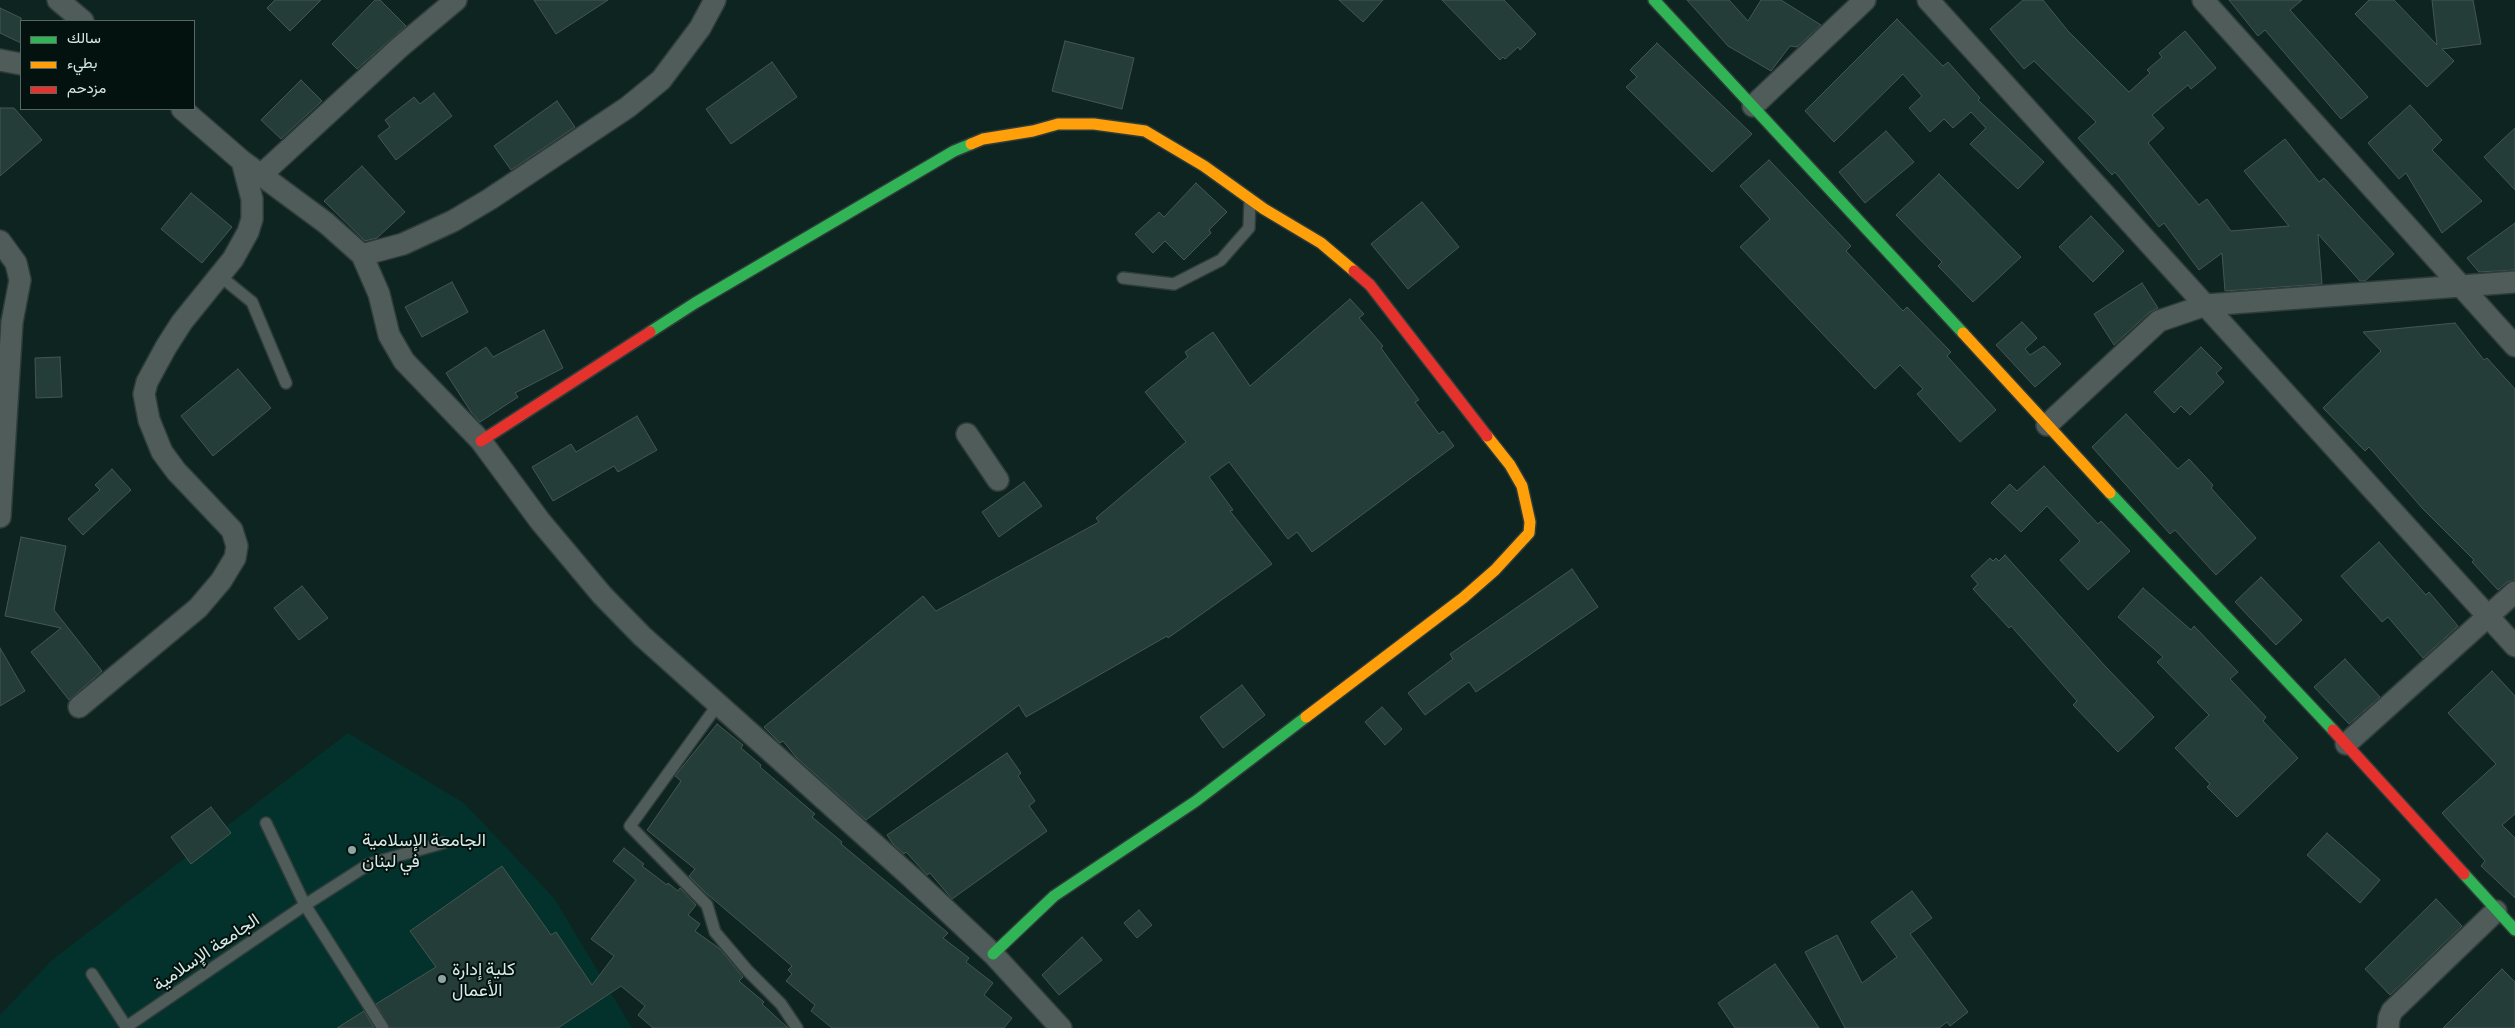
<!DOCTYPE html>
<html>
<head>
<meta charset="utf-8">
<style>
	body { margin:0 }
	#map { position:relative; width:2515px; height:1028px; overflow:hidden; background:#0e2420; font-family:Commissioner,Vazirmatn,sans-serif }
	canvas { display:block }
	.legend { position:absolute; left:20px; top:20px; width:175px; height:90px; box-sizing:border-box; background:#04120f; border:1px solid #586865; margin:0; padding:6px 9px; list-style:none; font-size:15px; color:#d6eae5 }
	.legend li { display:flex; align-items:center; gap:10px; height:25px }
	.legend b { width:25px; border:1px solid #586865 }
</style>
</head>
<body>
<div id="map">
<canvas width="2515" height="1028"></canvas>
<ul class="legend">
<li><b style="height:6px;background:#30b455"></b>سالك</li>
<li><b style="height:6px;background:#ff9f0a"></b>بطيء</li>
<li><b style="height:6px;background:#e5322d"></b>مزدحم</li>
</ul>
</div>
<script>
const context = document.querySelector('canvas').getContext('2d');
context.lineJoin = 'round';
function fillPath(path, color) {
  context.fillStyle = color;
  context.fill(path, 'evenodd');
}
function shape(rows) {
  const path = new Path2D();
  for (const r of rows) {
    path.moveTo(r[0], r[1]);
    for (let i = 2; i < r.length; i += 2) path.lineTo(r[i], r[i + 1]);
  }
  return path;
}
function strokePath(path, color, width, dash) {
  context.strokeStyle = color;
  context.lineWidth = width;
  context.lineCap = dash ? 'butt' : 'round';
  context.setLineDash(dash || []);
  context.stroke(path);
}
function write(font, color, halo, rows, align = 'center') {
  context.font = font + ' Commissioner,Vazirmatn,sans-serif';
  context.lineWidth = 4;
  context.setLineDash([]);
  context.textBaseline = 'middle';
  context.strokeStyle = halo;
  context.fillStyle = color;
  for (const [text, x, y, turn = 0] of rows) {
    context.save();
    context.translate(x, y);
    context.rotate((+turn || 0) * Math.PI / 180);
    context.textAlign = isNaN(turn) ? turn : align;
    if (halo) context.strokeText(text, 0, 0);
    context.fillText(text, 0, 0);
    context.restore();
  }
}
fillPath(shape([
	[348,733,464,803,554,898,632,1028,0,1028,0,1015,52,960]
]), '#02322b');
const building = shape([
	[275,0,321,0,290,31,267,8,275,0],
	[375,0,380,0,406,26,357,69,332,44,375,0],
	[534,0,608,0,556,34,534,0],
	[1339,0,1383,0,1363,22,1339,0],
	[1442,0,1504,0,1536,34,1520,50,1518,47,1505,59,1503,57,1500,60,1442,0],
	[1687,0,1729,0,1748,21,1761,0,1781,0,1821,25,1797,47,1790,46,1771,71,1728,46,1687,0],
	[2023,0,2043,0,2068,31,2129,92,2150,73,2147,70,2162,57,2159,53,2185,31,2216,68,2191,89,2188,85,2152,115,2164,128,2148,143,2199,205,2207,199,2231,231,2289,226,2244,171,2285,139,2319,182,2324,178,2394,254,2365,281,2360,281,2318,234,2322,284,2225,291,2222,253,2199,270,2164,223,2159,227,2115,172,2112,175,2078,138,2096,122,2034,61,2024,69,1990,29,2023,0],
	[2229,0,2302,0,2290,10,2368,97,2341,119,2265,30,2258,36,2229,0],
	[2369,0,2394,0,2437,45,2432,0,2473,0,2481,44,2442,49,2454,61,2427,87,2355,14,2369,0],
	[0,8,21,18,21,43,0,33,0,8],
	[1897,19,1943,66,1948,62,1980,98,1978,100,2044,162,2018,189,1970,144,1986,128,1971,112,1953,128,1944,119,1930,132,1909,108,1922,96,1903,74,1834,142,1805,111,1897,19],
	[1065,41,1134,58,1122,109,1052,91,1065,41],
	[1657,43,1752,134,1712,172,1626,87,1637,77,1630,70,1657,43],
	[772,62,797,97,731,144,706,109,772,62],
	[301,80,322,101,281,139,261,120,301,80],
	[434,93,452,116,396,160,378,136,390,127,385,120,414,97,420,104,434,93],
	[557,101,575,127,511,170,494,146,557,101],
	[2410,105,2442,140,2432,150,2482,201,2442,233,2406,173,2399,179,2368,143,2410,105],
	[0,108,14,108,42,140,0,176,0,108],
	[2515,128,2515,190,2484,157,2515,128],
	[1886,131,1914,162,1865,203,1839,172,1886,131],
	[1769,160,1851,246,1846,251,1903,311,1907,307,1951,352,1947,356,1996,410,1960,442,1917,394,1923,389,1900,365,1875,389,1740,247,1770,219,1740,186,1769,160],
	[362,166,405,212,377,238,365,241,324,201,362,166],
	[1939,174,2021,257,1973,302,1938,266,1942,262,1896,215,1939,174],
	[1196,183,1227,212,1209,230,1211,233,1184,260,1165,241,1153,253,1135,234,1159,212,1164,217,1196,183],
	[191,193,232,227,202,263,161,229,191,193],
	[1422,202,1459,247,1408,289,1371,244,1422,202],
	[2091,216,2124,251,2093,282,2059,247,2091,216],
	[2515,223,2515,270,2479,272,2467,258,2515,223],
	[452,282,468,312,422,337,405,307,452,282],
	[2142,283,2158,308,2150,312,2114,345,2094,314,2142,283],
	[1350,299,1364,314,1359,318,1383,346,1381,348,1419,400,1415,402,1439,434,1443,431,1454,446,1312,552,1297,532,1288,539,1229,462,1209,477,1233,510,1230,511,1272,564,1168,638,1167,636,1026,717,1019,705,866,820,796,757,783,741,780,743,764,727,923,596,936,611,1099,522,1096,518,1186,442,1145,392,1188,357,1185,352,1213,332,1250,386,1350,299],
	[2022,322,2037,338,2025,349,2030,355,2044,346,2061,364,2035,387,1996,345,2022,322],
	[2455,323,2484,360,2487,358,2515,389,2515,580,2507,582,2498,590,2472,562,2474,560,2422,508,2369,447,2365,451,2323,408,2381,351,2363,332,2455,323],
	[544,330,563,368,515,393,518,397,480,422,471,412,446,373,486,347,493,357,544,330],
	[2201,347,2222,368,2216,373,2224,382,2190,415,2181,406,2174,413,2154,392,2201,347],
	[60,357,62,397,36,398,35,358,60,357],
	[238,369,271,408,213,456,181,416,238,369],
	[2126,414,2178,469,2189,459,2213,485,2211,488,2256,538,2216,575,2175,530,2170,534,2092,447,2126,414],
	[637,416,657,450,618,472,614,466,553,501,532,467,571,444,576,452,637,416],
	[2044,466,2098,524,2101,521,2130,551,2088,590,2060,560,2080,541,2047,506,2021,532,1991,503,2010,484,2017,491,2044,466],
	[112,469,131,490,83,535,68,519,100,490,95,485,112,469],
	[1024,482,1042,506,999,537,982,512,1024,482],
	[21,537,66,546,54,610,102,671,69,700,31,652,61,628,5,616,21,537],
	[2379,542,2426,595,2429,592,2458,626,2423,658,2388,617,2382,622,2341,576,2379,542],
	[2005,555,2105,666,2154,717,2118,752,2073,705,2077,701,2011,626,2009,628,1973,589,1978,584,1971,576,1990,558,1993,561,1996,558,1999,561,2005,555],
	[1572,569,1598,607,1476,692,1469,682,1425,715,1408,693,1453,659,1450,654,1572,569],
	[2261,577,2302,620,2276,645,2235,602,2261,577],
	[302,586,328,618,299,640,274,608,302,586],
	[2143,588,2191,630,2194,626,2238,672,2230,679,2266,717,2263,721,2298,758,2237,817,2207,787,2210,784,2175,748,2209,715,2157,662,2163,657,2118,617,2143,588],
	[0,648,25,691,0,706,0,648],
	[2345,659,2380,697,2349,724,2314,687,2345,659],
	[2492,671,2515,696,2515,814,2502,825,2515,838,2515,898,2481,866,2485,861,2442,813,2496,764,2448,713,2492,671],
	[1242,685,1265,715,1223,748,1200,717,1242,685],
	[1382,707,1402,729,1385,745,1365,722,1382,707],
	[717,724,743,745,741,748,761,765,760,767,815,814,812,817,842,842,841,844,948,933,943,938,969,958,966,962,993,983,984,995,1012,1018,1004,1028,832,1028,811,1011,815,1005,786,981,792,974,788,970,792,966,706,893,689,876,695,869,647,830,681,781,675,776,717,724],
	[1007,753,1021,773,1018,776,1035,801,1029,806,1047,831,952,899,930,873,927,875,906,852,904,854,893,844,887,835,1007,753],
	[211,807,231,833,191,864,171,837,211,807],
	[2327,833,2380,880,2360,903,2307,855,2327,833],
	[624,848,644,864,642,866,667,885,668,883,678,891,680,888,696,905,688,915,700,924,695,931,720,949,743,977,739,981,764,1002,762,1004,788,1028,653,1028,638,1015,645,1006,621,986,558,1028,390,1028,376,1004,436,967,410,931,502,866,551,935,556,932,592,985,614,956,591,939,636,880,613,861,624,848],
	[1912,891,1932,918,1910,934,1968,1012,1950,1026,1947,1022,1939,1028,1845,1028,1805,952,1837,935,1862,983,1897,957,1871,922,1912,891],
	[2436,899,2462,926,2390,995,2365,969,2436,899],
	[1139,910,1152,925,1137,938,1124,923,1139,910],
	[1082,937,1102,960,1059,995,1042,975,1082,937],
	[1775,964,1819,1028,1735,1028,1718,1003,1775,964],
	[2502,969,2515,982,2515,1028,2443,1028,2502,969],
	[364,1011,374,1028,337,1028,364,1011]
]);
fillPath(building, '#253d39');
strokePath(building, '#455653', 1);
const lane = shape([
	[220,276,252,302,286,383],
	[1123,278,1174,284,1221,260,1249,228,1250,200],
	[719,703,630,826,707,905,715,932,748,971,781,1004,797,1028],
	[266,823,305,905,383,1028],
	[92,974,127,1028],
	[126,1027,305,905,369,864,443,843]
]);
const street = shape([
	[58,0,83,21],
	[1928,0,2515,646],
	[2203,0,2515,346],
	[0,60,21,64],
	[1753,106,1865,0],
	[182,109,242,161,326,223,362,255,379,294,389,335,404,361,481,441,540,521,602,595,642,636,911,877,993,954,1061,1028],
	[261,175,400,47,456,0],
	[0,241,16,263,20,280,12,322,0,517],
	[362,255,403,244,453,221,490,199,628,107,661,80,700,28,715,0],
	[2047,425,2159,321,2206,305,2515,282],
	[967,434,998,480],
	[79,707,198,608,221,581,235,558,237,546,232,530,176,471,162,452,149,420,144,394,147,382,166,347,182,322,233,259,248,232,252,219,252,199,242,161],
	[2346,744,2515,592],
	[2388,1028,2389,1018,2392,1011,2496,911]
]);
const fast = shape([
	[1654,0,1963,333],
	[650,332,695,303,954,151,971,144],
	[2110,493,2333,730],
	[2464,874,2515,930],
	[993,954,1054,896,1196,801,1306,717]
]);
const slow = shape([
	[971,144,983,139,1033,131,1058,124,1094,124,1145,131,1204,166,1264,209,1321,243,1354,271],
	[1963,333,2110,493],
	[1306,717,1463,598,1495,570,1529,533,1530,522,1522,486,1510,465,1487,436]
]);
const jam = shape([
	[1354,271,1370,285,1487,436],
	[481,441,650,332],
	[2333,730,2464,874]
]);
strokePath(lane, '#2f3d3a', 14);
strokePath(street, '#2f3d3a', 24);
strokePath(fast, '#2f3d3a', 14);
strokePath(slow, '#2f3d3a', 14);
strokePath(jam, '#2f3d3a', 14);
strokePath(lane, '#4f5c5a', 11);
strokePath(street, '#4f5c5a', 21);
strokePath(fast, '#30b455', 11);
strokePath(slow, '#ff9f0a', 11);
strokePath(jam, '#e5322d', 11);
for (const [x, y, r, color] of [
	[352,850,5,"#90a5a0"],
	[442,979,5,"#90a5a0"]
]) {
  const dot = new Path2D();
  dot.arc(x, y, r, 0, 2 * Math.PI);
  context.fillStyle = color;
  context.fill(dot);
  strokePath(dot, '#04120f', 2);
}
write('18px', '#d6eae5', '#04120f', [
	["الجامعة الإسلامية",362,840],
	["في لبنان",362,861],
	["كلية إدارة",452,969],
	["الأعمال",452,990]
], 'left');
write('18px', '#d6eae5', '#04120f', [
	["الجامعة الإسلامية",206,952,-34]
]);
</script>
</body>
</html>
